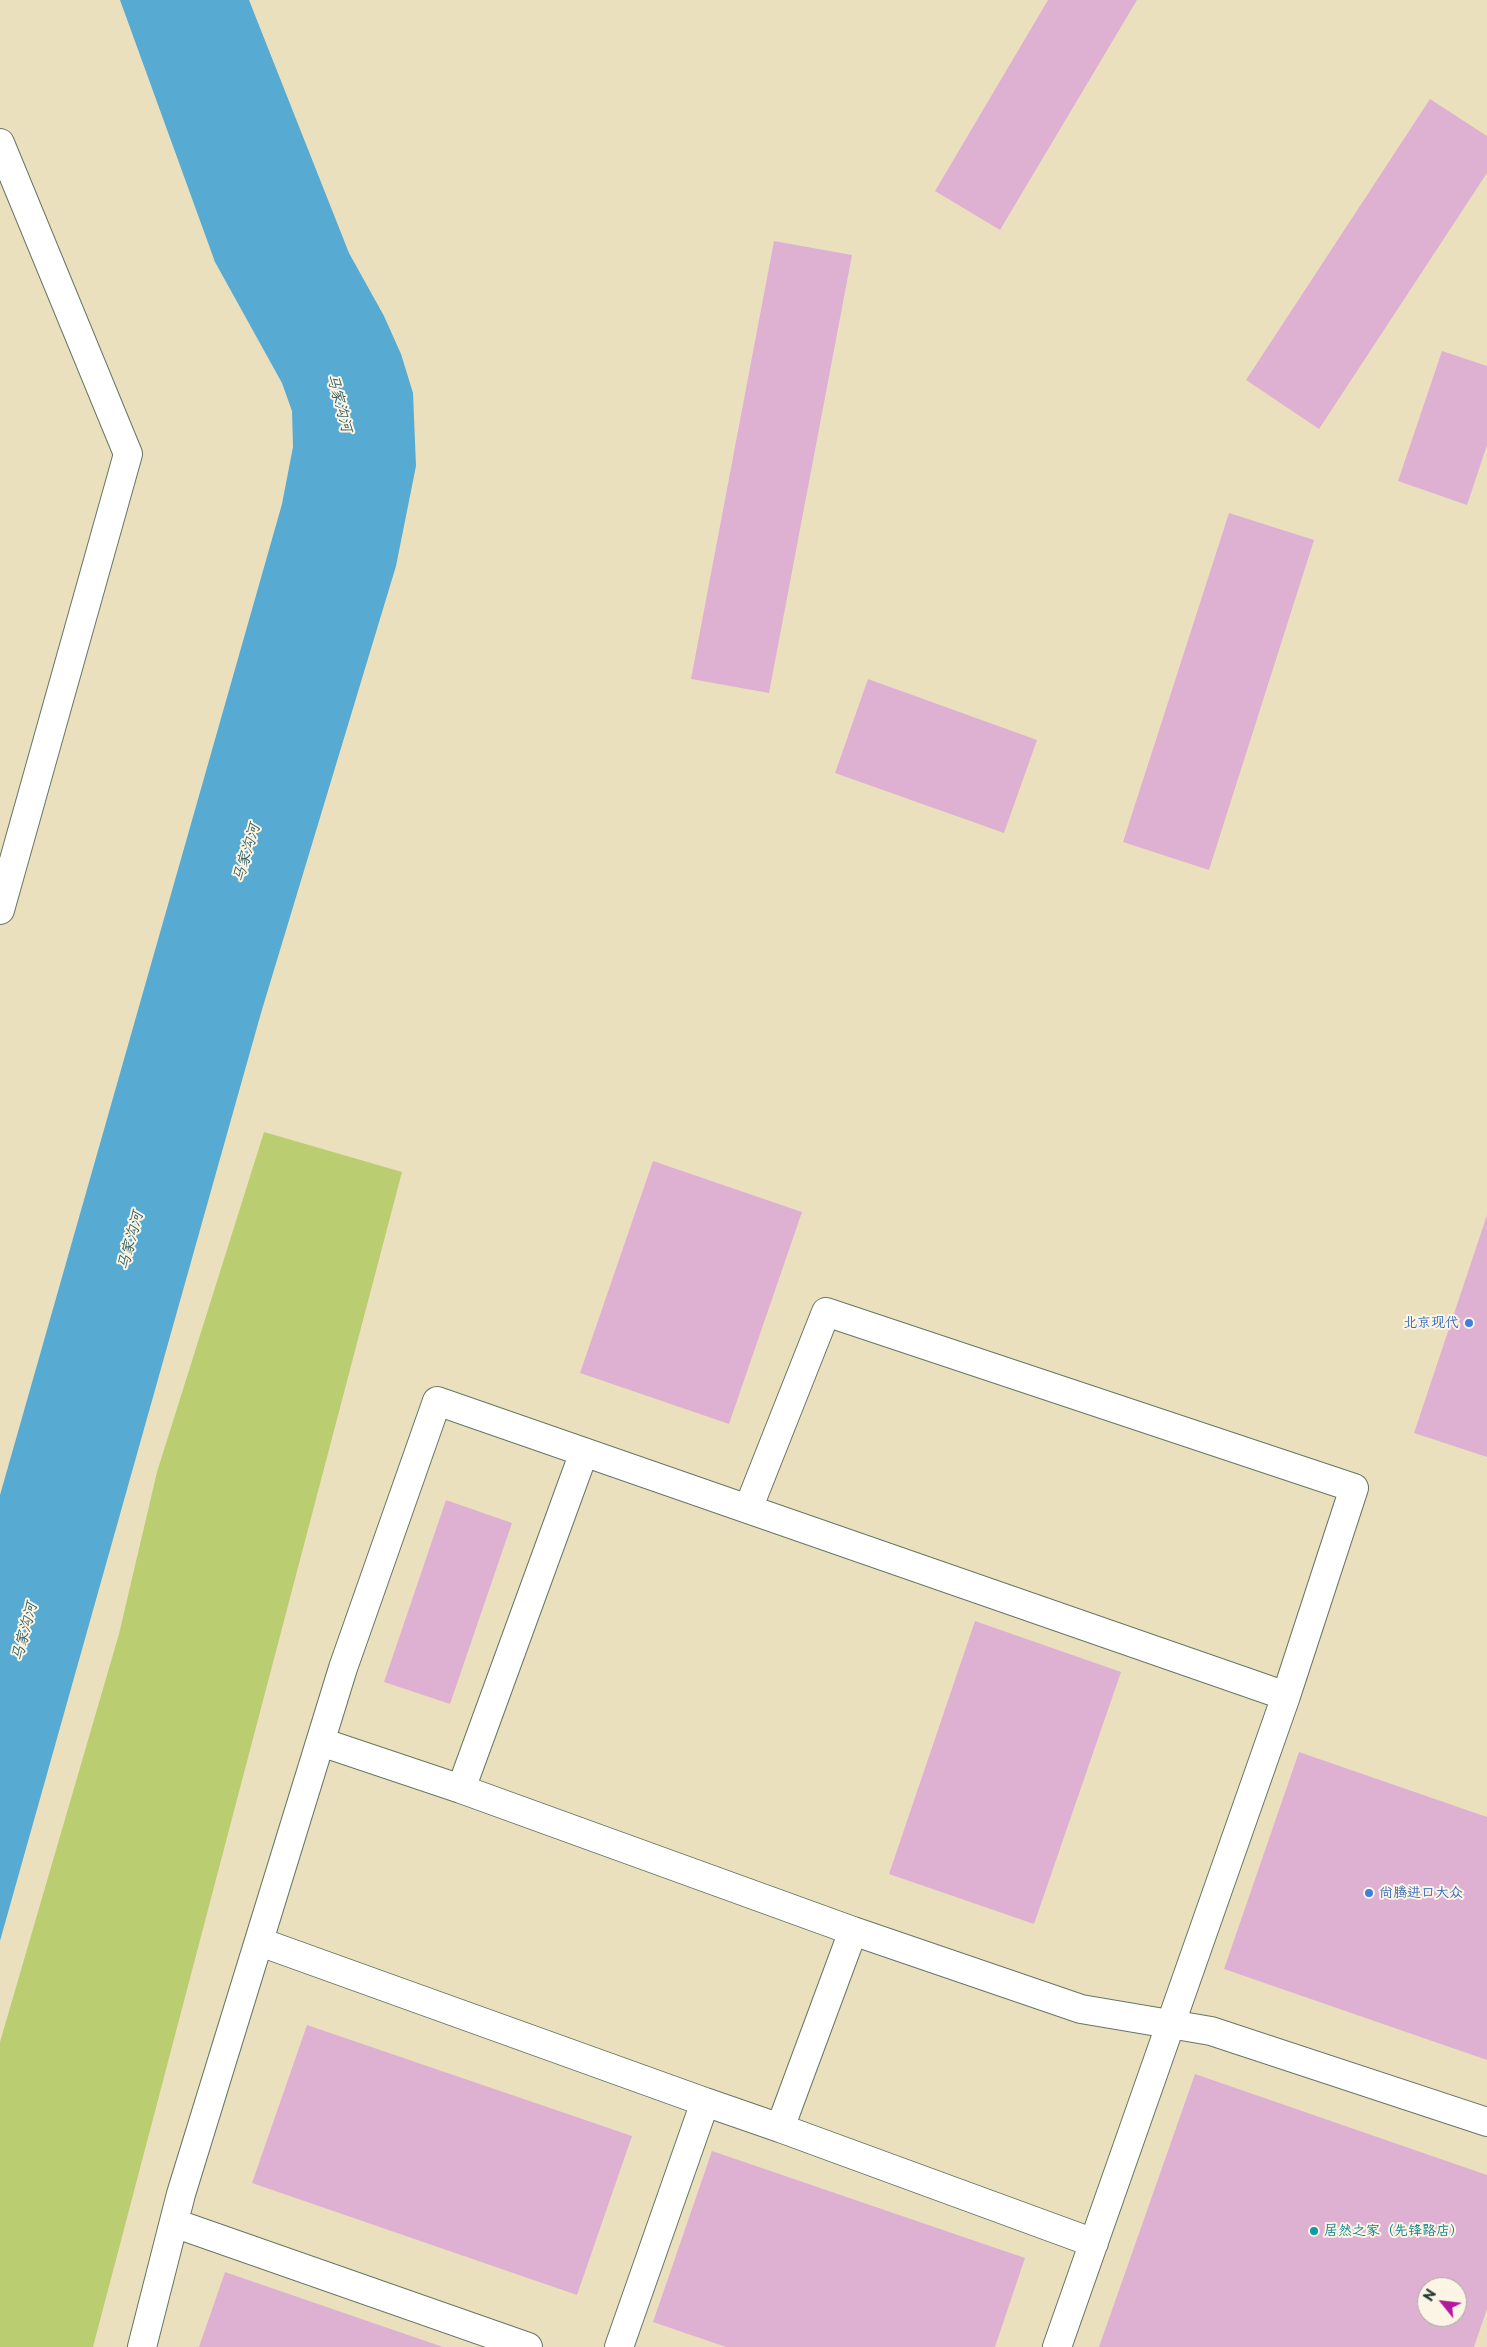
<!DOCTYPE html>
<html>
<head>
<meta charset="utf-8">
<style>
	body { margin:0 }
	#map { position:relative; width:1487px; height:2347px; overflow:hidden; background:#ebe0be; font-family:"Playpen Sans",sans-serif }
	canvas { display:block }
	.north { position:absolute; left:1417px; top:2277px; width:50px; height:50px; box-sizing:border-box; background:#fcf5e5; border:1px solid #a4ab9e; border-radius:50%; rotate:299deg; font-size:14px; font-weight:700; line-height:20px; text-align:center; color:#1f3d34 }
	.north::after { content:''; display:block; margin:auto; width:18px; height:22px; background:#b5179e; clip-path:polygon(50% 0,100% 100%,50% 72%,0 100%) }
</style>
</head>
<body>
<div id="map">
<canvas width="1487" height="2347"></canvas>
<div class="north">N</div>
</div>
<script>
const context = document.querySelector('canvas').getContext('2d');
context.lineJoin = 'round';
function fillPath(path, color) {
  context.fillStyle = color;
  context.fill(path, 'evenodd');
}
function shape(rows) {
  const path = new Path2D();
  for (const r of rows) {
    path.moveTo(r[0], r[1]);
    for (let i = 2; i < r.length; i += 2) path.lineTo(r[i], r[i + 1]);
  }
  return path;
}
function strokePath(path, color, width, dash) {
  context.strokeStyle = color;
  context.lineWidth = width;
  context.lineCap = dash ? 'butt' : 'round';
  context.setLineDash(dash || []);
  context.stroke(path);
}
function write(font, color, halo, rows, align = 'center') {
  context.font = font + ' "Playpen Sans","LXGW WenKai TC",sans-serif';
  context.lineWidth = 4;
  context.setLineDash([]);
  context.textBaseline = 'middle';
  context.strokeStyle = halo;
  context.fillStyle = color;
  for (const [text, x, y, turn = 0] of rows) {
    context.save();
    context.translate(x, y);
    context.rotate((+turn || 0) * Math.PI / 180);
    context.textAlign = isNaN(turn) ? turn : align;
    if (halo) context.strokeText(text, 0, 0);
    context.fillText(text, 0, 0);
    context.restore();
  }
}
fillPath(shape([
	[264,1132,402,1172,93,2347,0,2347,0,2042,119,1634,157,1472]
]), '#bacd70');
fillPath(shape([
	[120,0,249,0,349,253,384,316,401,354,413,393,416,466,396,566,261,1013,0,1941,0,1495,282,504,293,447,292,411,282,383,215,262]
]), '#57aad2');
fillPath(shape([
	[1048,0,1137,0,1000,230,935,191],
	[1430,99,1487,136,1487,173,1319,429,1246,380],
	[774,241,852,255,769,693,691,679],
	[1442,351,1487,366,1487,445,1467,505,1398,481],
	[1229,513,1314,540,1209,870,1123,842],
	[868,679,1037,740,1004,833,835,773],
	[653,1161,802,1212,729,1424,580,1373],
	[1487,1215,1487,1457,1414,1433],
	[446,1500,512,1523,450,1704,384,1682],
	[975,1621,1121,1672,1034,1924,889,1874],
	[1299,1752,1487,1817,1487,2060,1224,1969],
	[307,2025,632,2136,577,2295,252,2183],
	[1195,2074,1487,2175,1487,2309,1474,2347,1099,2347],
	[1427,2287,1457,2287,1457,2317,1427,2317],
	[712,2151,1025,2258,995,2347,726,2347,653,2322],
	[225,2272,443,2347,199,2347]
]), '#deb1d3');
const minor = shape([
	[0,143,128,454,0,910],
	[584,1452,461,1789,853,1931],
	[748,1509,826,1312,1354,1488,1286,1696,1057,2347],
	[321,1742,461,1789],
	[260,1942,705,2102],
	[780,2128,1094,2243],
	[174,2223,528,2347],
	[142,2347,181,2194,343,1668,437,1401,1286,1696],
	[619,2347,705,2102,780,2128,853,1931,1081,2009,1211,2031,1487,2122]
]);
strokePath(minor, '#667664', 30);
strokePath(minor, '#fff', 28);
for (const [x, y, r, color] of [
	[1469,1323,5,"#3f7fe0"],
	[1369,1893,5,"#3f7fe0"],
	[1314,2231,5,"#0f9aa8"]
]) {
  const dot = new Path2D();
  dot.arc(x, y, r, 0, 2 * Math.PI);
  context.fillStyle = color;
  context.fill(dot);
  strokePath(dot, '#fcf5e5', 2);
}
write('14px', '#366cbe', '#fcf5e5', [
	["北京现代",1459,1323],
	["尚腾进口大众",1379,1893,"left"]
], 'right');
write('14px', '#0d838f', '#fcf5e5', [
	["居然之家（先锋路店）",1324,2231]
], 'left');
write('italic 15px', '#305e63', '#fcf5e5', [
	["马家沟河",339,403,75],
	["马家沟河",247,853,-73],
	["马家沟河",131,1241,-75],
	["马家沟河",25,1632,-75]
]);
</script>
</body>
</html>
